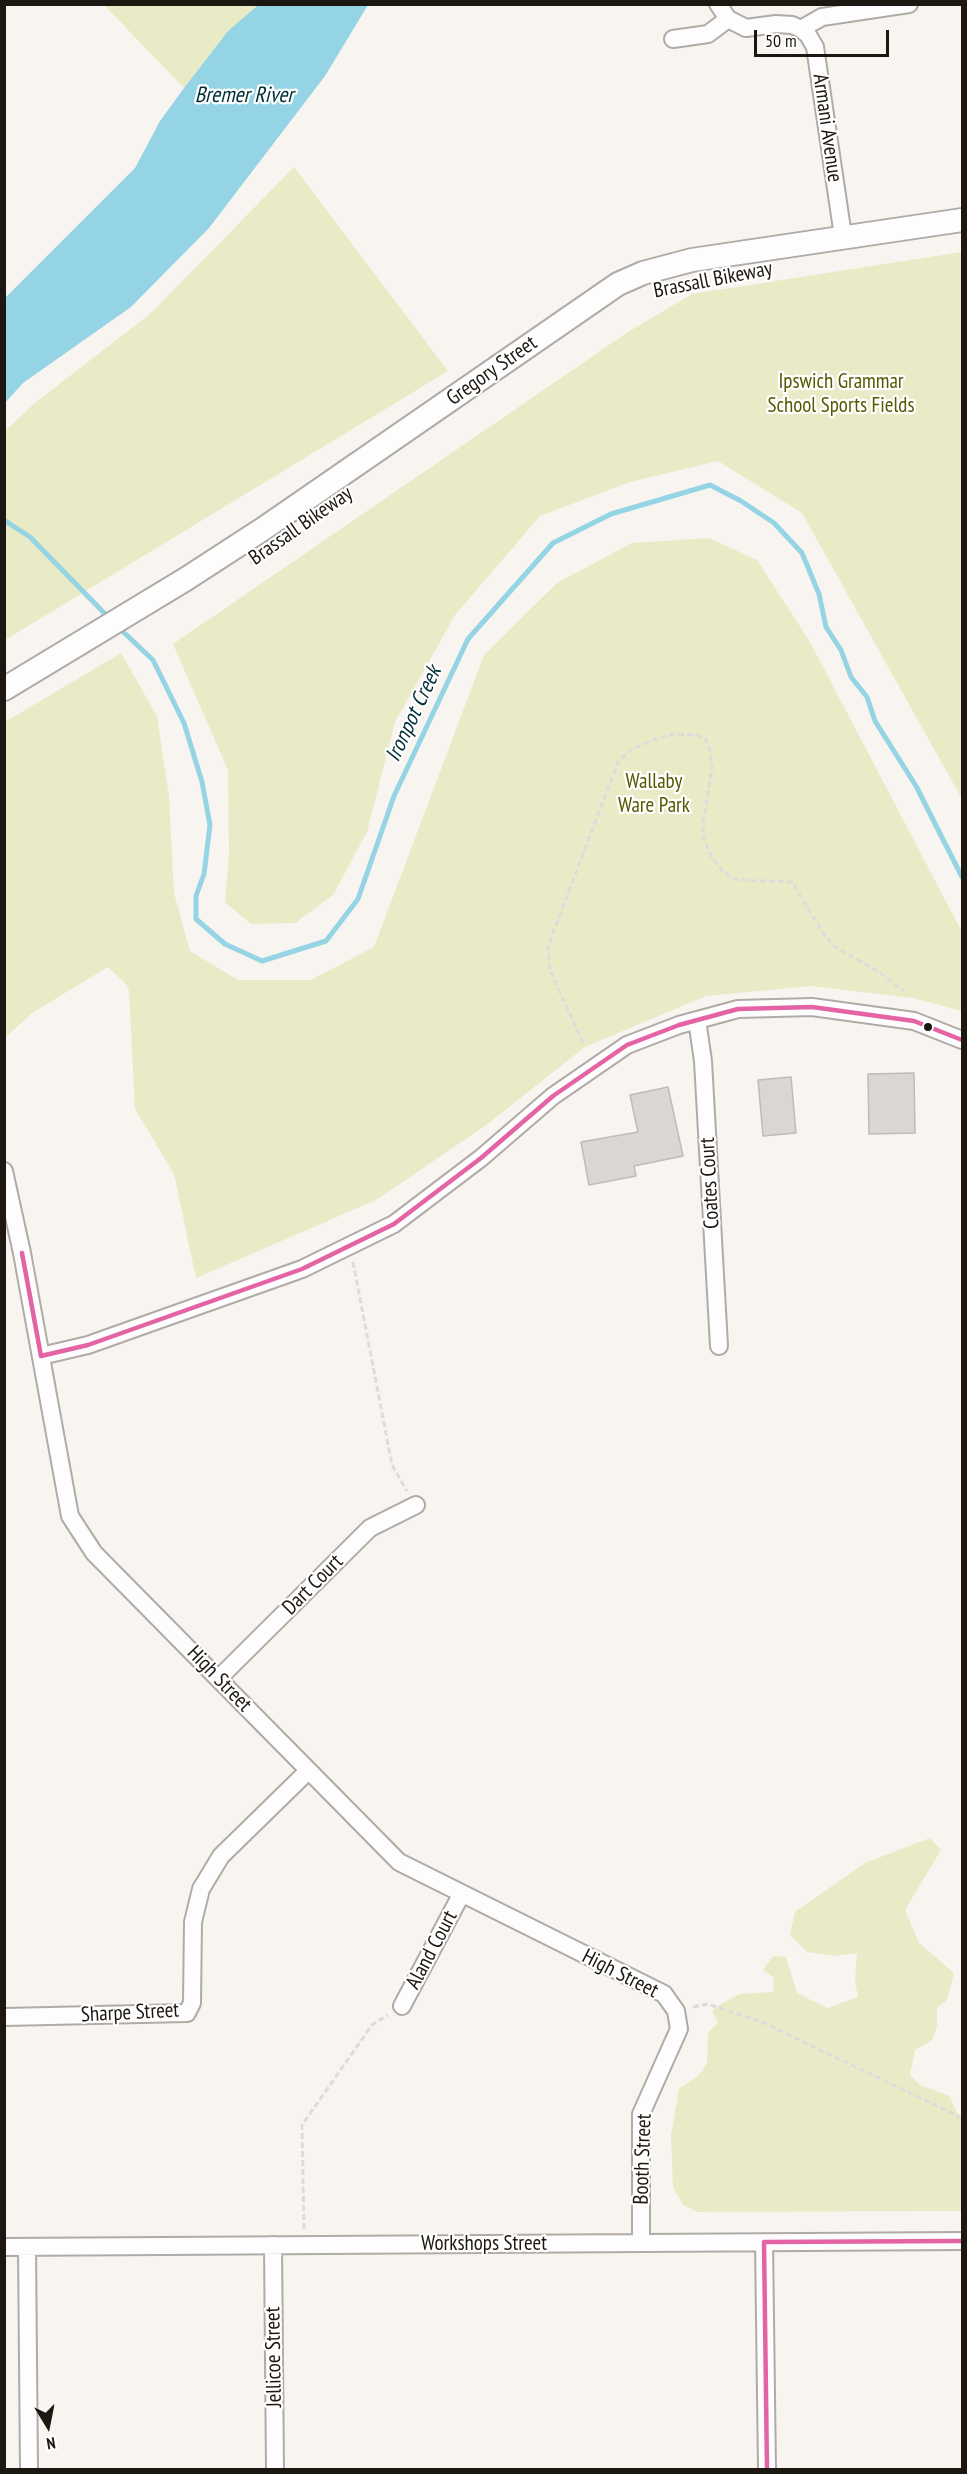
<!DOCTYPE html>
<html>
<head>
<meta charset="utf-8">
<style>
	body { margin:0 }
	#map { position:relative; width:967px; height:2474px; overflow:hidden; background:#f8f4f0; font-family:"PT Sans Narrow",sans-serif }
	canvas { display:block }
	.frame { position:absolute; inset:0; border:6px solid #1d1711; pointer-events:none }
	.north { position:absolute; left:18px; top:2396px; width:60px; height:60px; -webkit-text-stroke:4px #fff; paint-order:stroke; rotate:170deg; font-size:16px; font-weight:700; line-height:24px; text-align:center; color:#1d1711 }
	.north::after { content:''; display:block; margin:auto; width:21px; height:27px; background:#1d1711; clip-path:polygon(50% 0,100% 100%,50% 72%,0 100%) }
	.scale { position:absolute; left:754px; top:30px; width:135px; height:27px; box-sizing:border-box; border:3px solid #1d1711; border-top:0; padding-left:8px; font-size:18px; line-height:21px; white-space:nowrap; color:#1d1711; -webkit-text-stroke:4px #fff; paint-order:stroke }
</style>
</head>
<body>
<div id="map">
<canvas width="967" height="2474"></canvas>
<div class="frame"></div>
<div class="north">N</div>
<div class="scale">50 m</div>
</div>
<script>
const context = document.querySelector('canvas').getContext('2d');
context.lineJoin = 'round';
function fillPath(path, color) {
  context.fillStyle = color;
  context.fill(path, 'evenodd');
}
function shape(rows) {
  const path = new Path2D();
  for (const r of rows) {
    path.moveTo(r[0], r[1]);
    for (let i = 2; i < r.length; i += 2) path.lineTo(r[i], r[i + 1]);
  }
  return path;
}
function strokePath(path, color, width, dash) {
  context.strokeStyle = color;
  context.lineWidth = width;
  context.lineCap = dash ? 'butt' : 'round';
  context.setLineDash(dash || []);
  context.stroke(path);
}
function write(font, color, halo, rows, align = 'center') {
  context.font = font + ' "PT Sans Narrow",sans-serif';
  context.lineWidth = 4.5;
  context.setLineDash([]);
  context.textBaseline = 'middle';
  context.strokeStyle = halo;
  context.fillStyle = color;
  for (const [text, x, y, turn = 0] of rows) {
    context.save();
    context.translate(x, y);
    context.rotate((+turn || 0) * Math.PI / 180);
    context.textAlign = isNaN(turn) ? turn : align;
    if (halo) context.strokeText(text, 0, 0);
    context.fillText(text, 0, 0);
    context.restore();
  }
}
fillPath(shape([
	[104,5,258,5,228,31,184,88],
	[294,167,448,371,5,640,5,431,36,402,150,314],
	[962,252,962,799,802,513,718,461,630,482,540,516,455,615,395,722,367,832,333,895,295,923,251,924,225,902,229,854,228,770,173,644,628,332,692,294],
	[709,538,757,560,810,642,962,932,962,1011,913,998,811,986,706,996,585,1047,485,1126,376,1200,196,1278,174,1174,135,1109,129,991,125,983,108,967,32,1013,5,1038,5,722,121,653,157,716,169,796,174,893,190,951,238,980,311,980,374,947,484,655,557,583,632,543],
	[930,1838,941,1850,905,1910,919,1943,954,1973,947,2000,937,2008,937,2026,932,2040,915,2050,910,2075,920,2085,949,2096,962,2122,962,2211,697,2212,683,2205,673,2187,671,2135,679,2089,699,2075,707,2063,708,2032,718,2023,712,2011,721,2004,740,1994,773,1992,774,1978,763,1970,773,1956,786,1957,797,1993,827,2008,858,1997,855,1981,857,1953,835,1956,807,1952,790,1935,795,1912,865,1863]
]), '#e9ebc7');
fillPath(shape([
	[258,5,368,5,325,76,209,228,131,307,23,383,5,403,5,298,135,168,160,121,184,88,228,31]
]), '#95d4e4');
strokePath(shape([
	[4,520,30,537,110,619],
	[117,626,153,660,184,723,202,782,210,825,204,874,196,896,196,919,225,944,262,961,326,941,358,899,394,796,468,639,553,543,611,514,710,485,741,501,774,523,802,553,819,594,826,627,841,650,851,677,867,697,875,721,916,786,962,877]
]), '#95d4e4', 5);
const building = shape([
	[914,1073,915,1133,869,1134,868,1074,914,1073],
	[791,1077,796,1133,763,1136,758,1080,791,1077],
	[668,1087,683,1156,634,1166,636,1176,589,1185,581,1142,638,1132,630,1095,668,1087]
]);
fillPath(building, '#dbd6d1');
strokePath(building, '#c0bbb6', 1.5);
const minor = shape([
	[718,4,728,19,746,28,776,24,792,25,801,29,808,35,815,47,843,236],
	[801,29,822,17,909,4],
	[673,39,708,34,728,19],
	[697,1020,703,1061,719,1346],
	[4,1171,22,1253,70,1516,94,1553,399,1862,664,1994,676,2011,679,2029,641,2114,641,2243],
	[41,1356,88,1345,302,1269,394,1224,481,1158,553,1096,627,1045,679,1025,738,1009,812,1007,914,1021,962,1040],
	[219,1678,370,1528,416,1505],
	[402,2006,461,1895],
	[4,2017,187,2013,192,2003,193,1922,201,1889,221,1856,308,1771],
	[764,2242,767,2470],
	[273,2245,275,2470],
	[4,2247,962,2241],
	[27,2247,29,2470]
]);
const secondary = shape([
	[4,689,186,579,263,529,618,284,643,273,692,260,962,220]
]);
strokePath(minor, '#b0aba6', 20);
strokePath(secondary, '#b0aba6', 26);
strokePath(shape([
	[250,563,261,558,277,546],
	[583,1043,550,970,548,946,618,762,629,751,654,739,675,734,698,735,705,739,709,747,712,767,703,824,704,840,711,856,722,870,730,877,739,880,792,882,823,933,834,946,882,974,903,991],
	[353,1262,392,1465,407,1491],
	[693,2007,708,2004,764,2023,962,2118],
	[304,2229,302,2125,372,2025,388,2015]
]), '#dedcdb', 3, [6, 3]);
strokePath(minor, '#fefdfd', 16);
strokePath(secondary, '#fefdfd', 22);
strokePath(shape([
	[22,1253,41,1356],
	[41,1356,88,1345,302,1269,394,1224,481,1158,553,1096,627,1045,679,1025,738,1009,812,1007,914,1021,962,1040],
	[764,2242,767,2470],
	[764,2242,962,2241]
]), '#e463a4', 4.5);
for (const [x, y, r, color] of [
	[928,1027,5,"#1d1711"]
]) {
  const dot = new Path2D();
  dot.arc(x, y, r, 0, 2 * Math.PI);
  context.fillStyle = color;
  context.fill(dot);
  strokePath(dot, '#fff', 2);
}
write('21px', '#1d1711', '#fff', [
	["Armani Avenue",827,128,82],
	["Brassall Bikeway",713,280,-11],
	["Gregory Street",492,371,-35],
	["Brassall Bikeway",301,526,-35],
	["Coates Court",710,1183,-93],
	["Dart Court",313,1585,-45],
	["High Street",219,1679,46],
	["Aland Court",432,1950,-62],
	["High Street",620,1974,27],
	["Sharpe Street",130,2013,-3],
	["Booth Street",643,2159,-88],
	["Workshops Street",484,2244],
	["Jellicoe Street",274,2357,-91]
]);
write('21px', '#555900', '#fff', [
	["Ipswich Grammar",841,382],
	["School Sports Fields",841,406],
	["Wallaby",654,782],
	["Ware Park",654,806]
]);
write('italic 22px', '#012f39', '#fff', [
	["Bremer River",244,96],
	["Ironpot Creek",414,714,-65]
]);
</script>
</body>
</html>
